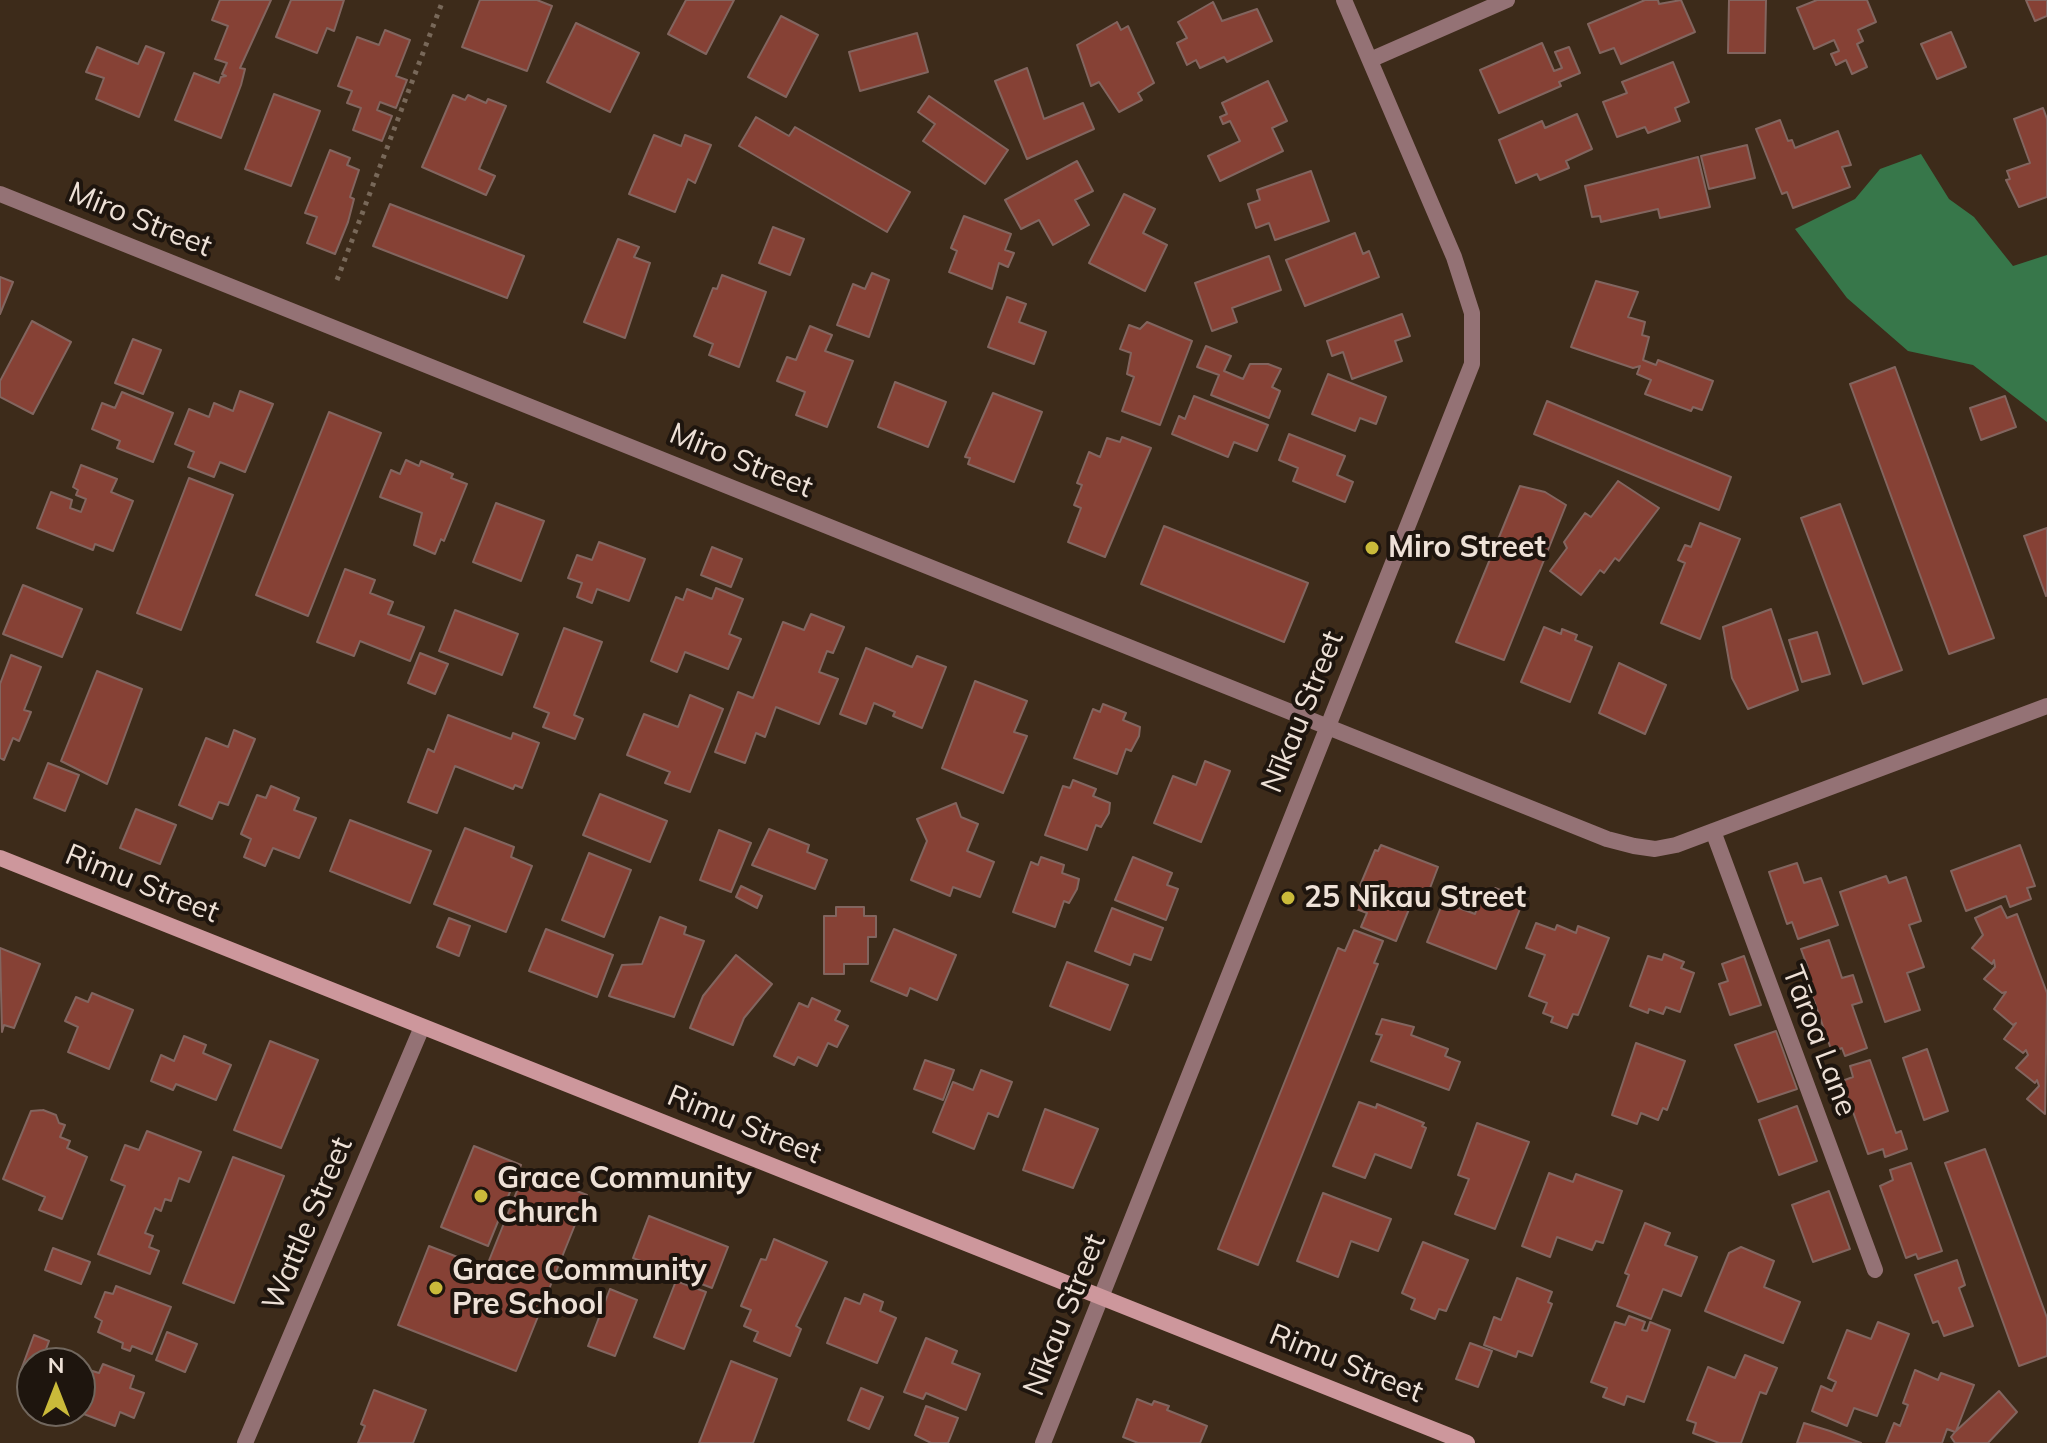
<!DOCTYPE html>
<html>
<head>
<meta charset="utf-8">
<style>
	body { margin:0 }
	#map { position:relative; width:2047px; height:1443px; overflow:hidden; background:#3d2b1a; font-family:Mulish,sans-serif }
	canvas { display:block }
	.north { position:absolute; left:16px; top:1347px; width:80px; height:80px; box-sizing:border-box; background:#1e150e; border:2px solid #71675e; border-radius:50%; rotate:0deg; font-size:22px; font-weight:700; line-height:32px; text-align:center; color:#eee1d7 }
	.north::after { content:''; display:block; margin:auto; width:28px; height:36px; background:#caba3a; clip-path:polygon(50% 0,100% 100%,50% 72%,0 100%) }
</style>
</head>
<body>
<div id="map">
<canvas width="2047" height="1443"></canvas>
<div class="north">N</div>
</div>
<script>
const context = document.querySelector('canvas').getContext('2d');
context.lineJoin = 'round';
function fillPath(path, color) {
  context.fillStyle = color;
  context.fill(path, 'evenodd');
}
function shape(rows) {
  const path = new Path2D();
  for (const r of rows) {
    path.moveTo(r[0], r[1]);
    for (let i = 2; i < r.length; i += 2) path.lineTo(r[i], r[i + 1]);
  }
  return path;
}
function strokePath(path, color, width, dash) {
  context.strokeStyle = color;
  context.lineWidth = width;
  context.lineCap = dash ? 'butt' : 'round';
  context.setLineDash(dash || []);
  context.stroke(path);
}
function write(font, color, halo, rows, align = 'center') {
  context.font = font + ' Mulish,sans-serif';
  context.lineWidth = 8;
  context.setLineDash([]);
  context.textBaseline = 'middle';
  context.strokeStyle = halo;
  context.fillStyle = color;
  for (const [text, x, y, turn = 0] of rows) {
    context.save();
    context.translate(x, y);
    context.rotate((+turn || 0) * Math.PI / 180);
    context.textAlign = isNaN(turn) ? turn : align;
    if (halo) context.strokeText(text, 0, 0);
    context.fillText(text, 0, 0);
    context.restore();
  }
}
fillPath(shape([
	[1921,154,1949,199,1974,217,2013,266,2047,255,2047,422,1973,365,1908,351,1847,298,1795,229,1855,199,1880,169]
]), '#37774a');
const building = shape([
	[220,0,271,0,240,68,245,69,241,85,221,138,175,120,194,73,219,83,221,77,226,76,222,74,227,63,215,59,228,26,212,20,220,0],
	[291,0,344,0,334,31,327,28,317,53,276,37,291,0],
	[480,0,537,0,552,6,527,71,462,47,480,0],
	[686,0,734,0,706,54,668,34,686,0],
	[1645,0,1658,0,1659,4,1681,0,1695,32,1621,64,1614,48,1600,53,1588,24,1645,0],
	[1729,0,1766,0,1765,53,1728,53,1729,0],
	[1817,0,1867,0,1876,22,1858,30,1863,41,1857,44,1867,67,1852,74,1846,60,1836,65,1831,54,1839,51,1834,40,1814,49,1797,8,1817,0],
	[2026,0,2047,0,2047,16,2035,21,2026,0],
	[1213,2,1222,21,1257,9,1272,41,1227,62,1224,57,1200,68,1196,60,1187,65,1177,43,1187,38,1178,22,1213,2],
	[781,16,818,35,786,97,748,77,781,16],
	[1117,22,1121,30,1128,26,1154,83,1138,93,1142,100,1119,112,1099,82,1091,86,1077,45,1117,22],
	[576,23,639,53,610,112,547,82,576,23],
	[385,30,410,40,396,76,407,80,396,108,380,102,377,110,392,116,382,141,353,130,361,108,347,103,352,91,338,86,357,37,379,45,385,30],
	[1951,32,1966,67,1937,79,1921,44,1951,32],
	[917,33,928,72,860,91,849,52,917,33],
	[1542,43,1554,71,1562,68,1555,52,1569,47,1580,73,1559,82,1561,86,1499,113,1480,70,1542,43],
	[146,46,164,53,139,117,96,99,104,78,86,72,97,47,138,64,146,46],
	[1673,62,1689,102,1675,108,1680,121,1648,133,1645,127,1617,137,1603,102,1627,93,1622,82,1673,62],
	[1027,68,1044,119,1083,103,1094,129,1027,159,995,81,1027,68],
	[1268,81,1287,121,1272,128,1283,151,1220,181,1208,156,1240,141,1230,121,1223,124,1220,117,1227,114,1222,103,1268,81],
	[274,94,320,111,291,186,245,169,274,94],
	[453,95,465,100,468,95,486,103,488,99,506,106,479,169,495,176,486,195,422,167,453,95],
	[929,96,1008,150,985,184,923,141,935,124,918,112,929,96],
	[2043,108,2047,119,2047,197,2019,207,2006,180,2010,179,2007,171,2030,163,2014,119,2043,108],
	[1577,114,1592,149,1566,161,1569,168,1540,180,1537,174,1516,183,1499,140,1542,121,1545,128,1577,114],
	[756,117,789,136,795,127,910,192,887,232,739,146,756,117],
	[1780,120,1788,141,1792,140,1795,148,1838,131,1851,165,1842,167,1850,187,1793,208,1787,192,1782,194,1756,129,1780,120],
	[654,135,681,146,685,135,711,145,695,183,688,179,675,212,629,194,654,135],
	[1747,145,1755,178,1709,189,1701,156,1747,145],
	[330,150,350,158,347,165,359,170,350,197,354,199,348,222,335,254,307,243,317,217,305,213,330,150],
	[1698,157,1710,207,1660,218,1658,209,1601,222,1600,216,1592,217,1585,186,1698,157],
	[1077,161,1093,191,1075,200,1089,225,1053,245,1039,220,1021,229,1005,200,1077,161],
	[1311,171,1329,221,1275,240,1269,223,1256,228,1248,204,1260,200,1257,190,1311,171],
	[1124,194,1155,209,1143,233,1167,245,1145,291,1089,263,1124,194],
	[390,204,524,256,507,298,373,246,390,204],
	[964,216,1011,234,1005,250,1014,253,1008,267,999,263,992,289,949,272,957,251,951,248,964,216],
	[773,227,804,239,790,275,759,263,773,227],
	[1355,233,1363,254,1369,251,1379,277,1305,306,1286,260,1355,233],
	[618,239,639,247,634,257,650,263,625,338,584,322,618,239],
	[1269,256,1281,290,1232,308,1237,322,1212,331,1195,283,1269,256],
	[872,273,889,280,869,337,837,325,853,284,865,289,872,273],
	[722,275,766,292,739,367,709,355,713,344,694,336,713,288,717,289,722,275],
	[0,277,13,282,0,314,0,277],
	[1596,281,1638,292,1628,317,1645,322,1642,335,1649,337,1643,360,1656,365,1658,360,1713,381,1702,410,1693,407,1691,411,1645,394,1651,380,1637,374,1640,366,1633,368,1571,347,1596,281],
	[1007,297,1026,304,1019,322,1046,332,1034,364,988,347,1007,297],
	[1402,314,1410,336,1395,341,1402,361,1352,379,1343,352,1332,356,1327,341,1402,314],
	[32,321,71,342,33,414,0,397,0,381,32,321],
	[1147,322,1192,341,1160,425,1122,411,1134,377,1127,374,1131,353,1120,349,1129,325,1140,329,1147,322],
	[810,326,832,335,825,351,853,361,827,427,796,415,805,392,777,381,787,357,796,360,810,326],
	[133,339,161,350,143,394,115,383,133,339],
	[1206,346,1231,356,1224,371,1243,379,1250,364,1268,364,1281,369,1272,387,1280,391,1269,418,1211,395,1219,375,1197,367,1206,346],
	[1895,367,1994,638,1949,654,1850,384,1895,367],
	[1328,374,1386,397,1376,424,1360,418,1355,431,1312,414,1328,374],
	[895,382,946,402,928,447,878,427,895,382],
	[240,391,273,404,245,472,220,462,214,477,188,467,194,452,175,444,189,409,209,417,214,403,233,411,240,391],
	[122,392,173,413,153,462,117,448,120,441,92,429,102,403,115,408,122,392],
	[993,393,1042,412,1014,482,968,464,970,458,965,457,993,393],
	[1194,396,1268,425,1257,451,1234,442,1228,457,1172,434,1179,416,1185,419,1194,396],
	[2005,396,2016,427,1981,440,1970,408,2005,396],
	[1547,401,1731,477,1719,510,1534,434,1547,401],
	[329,412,381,433,308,616,256,595,329,412],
	[1289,434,1345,456,1337,475,1353,482,1345,502,1293,481,1298,468,1279,460,1289,434],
	[1122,437,1151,448,1105,557,1068,542,1081,508,1074,505,1082,485,1077,483,1089,452,1100,457,1107,438,1120,442,1122,437],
	[406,460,419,466,421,461,453,474,451,478,467,484,444,541,441,539,435,554,414,545,422,513,380,497,391,470,400,474,406,460],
	[81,465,117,479,111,492,133,501,113,551,95,544,93,550,37,528,51,492,72,500,70,508,81,512,86,499,76,495,78,490,73,487,81,465],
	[189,478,233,495,181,630,137,613,189,478],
	[1618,481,1659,508,1619,561,1615,558,1604,573,1600,570,1581,595,1550,571,1567,548,1564,542,1585,513,1591,517,1618,481],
	[1520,486,1545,492,1566,505,1504,660,1456,642,1520,486],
	[496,503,544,521,521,581,473,562,496,503],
	[1840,504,1902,670,1863,684,1801,518,1840,504],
	[1700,523,1740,539,1700,639,1661,623,1685,563,1678,560,1685,545,1691,547,1700,523],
	[1164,526,1308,583,1284,642,1141,584,1164,526],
	[2047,528,2047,595,2046,596,2024,536,2047,528],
	[599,542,645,559,629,601,597,589,592,603,577,597,582,583,568,578,577,555,592,560,599,542],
	[712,547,742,559,731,587,701,575,712,547],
	[345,569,375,580,370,593,393,602,388,614,424,627,410,661,360,641,354,656,317,642,345,569],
	[23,585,82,609,62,657,3,634,23,585],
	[716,588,743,599,729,634,741,639,728,669,685,652,677,672,651,661,676,597,683,600,687,589,712,599,716,588],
	[1771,609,1798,690,1748,709,1732,678,1723,627,1771,609],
	[455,610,518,634,502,675,439,651,455,610],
	[811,614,844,627,833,653,827,651,819,672,838,679,819,724,776,707,765,737,756,733,745,763,715,752,738,692,753,698,783,622,804,630,811,614],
	[1544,627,1561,634,1562,629,1577,635,1575,640,1592,647,1570,702,1521,682,1544,627],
	[564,628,602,642,574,715,583,719,575,739,543,727,549,713,534,707,564,628],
	[1817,632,1830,674,1802,682,1789,640,1817,632],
	[866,648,912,667,917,656,946,667,922,728,893,716,895,712,874,703,866,724,840,714,866,648],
	[420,653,448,664,435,694,408,683,420,653],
	[11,655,41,667,24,710,31,712,19,741,13,738,4,760,0,758,0,684,11,655],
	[1619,663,1666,685,1645,734,1599,713,1619,663],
	[97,671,142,689,107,784,61,761,97,671],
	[975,681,1027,701,1014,732,1027,736,1003,793,942,768,975,681],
	[690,695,723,709,690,792,665,783,670,772,627,755,644,714,678,727,690,695],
	[1103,704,1126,713,1123,720,1140,727,1139,736,1131,751,1126,749,1117,774,1074,758,1093,709,1100,712,1103,704],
	[448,715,511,739,513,733,539,743,522,788,515,785,513,789,455,766,437,813,408,802,428,749,434,752,448,715],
	[234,730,255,739,228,805,219,802,212,819,179,805,206,738,228,747,234,730],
	[1205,761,1230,771,1201,842,1154,823,1173,776,1196,785,1205,761],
	[48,763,79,775,65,811,34,798,48,763],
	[1073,780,1096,789,1093,796,1110,803,1109,813,1101,827,1096,825,1087,850,1045,835,1063,786,1070,788,1073,780],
	[271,786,299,798,294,810,316,818,299,858,273,848,265,866,244,857,251,839,241,834,257,795,266,798,271,786],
	[600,794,667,821,650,862,583,835,600,794],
	[956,803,961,817,978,824,967,851,994,862,980,897,953,887,950,896,911,880,927,841,917,819,956,803],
	[136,809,176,825,160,864,120,848,136,809],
	[350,820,431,851,410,903,330,871,350,820],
	[465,828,514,847,511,857,532,866,506,932,434,904,465,828],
	[769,829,809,845,807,852,827,860,815,889,752,865,769,829],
	[719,830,751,843,731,892,700,880,719,830],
	[1381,845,1438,867,1427,896,1416,892,1396,941,1361,927,1367,913,1351,907,1375,850,1378,851,1381,845],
	[2020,845,2035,886,2027,888,2031,899,2010,907,2006,896,1966,911,1951,871,2020,845],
	[589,853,631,870,604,937,562,920,589,853],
	[1041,857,1064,865,1062,873,1079,879,1077,889,1069,903,1064,901,1055,927,1013,912,1031,862,1038,865,1041,857],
	[1133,857,1172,873,1167,885,1178,889,1166,920,1115,900,1133,857],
	[1797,863,1804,883,1821,878,1838,925,1798,939,1792,922,1787,924,1769,872,1797,863],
	[1886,876,1889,883,1906,877,1921,921,1909,925,1924,967,1907,973,1920,1010,1885,1022,1840,892,1886,876],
	[741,886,762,896,757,908,736,897,741,886],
	[1495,888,1524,899,1496,969,1427,942,1443,902,1475,914,1479,903,1488,907,1495,888],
	[2001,906,2007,918,2017,914,2047,993,2045,1114,2027,1099,2039,1086,2037,1080,2035,1083,2016,1068,2028,1055,2026,1050,2023,1053,2004,1039,2016,1023,2013,1025,1994,1009,2006,992,2002,993,1984,979,1995,967,1994,960,1992,964,1972,948,1983,935,1975,918,2001,906],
	[836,907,864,907,864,916,876,916,876,937,868,937,868,964,844,964,844,974,824,974,824,916,836,916,836,907],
	[1112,908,1163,928,1151,960,1134,954,1130,965,1095,951,1112,908],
	[660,917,686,927,684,934,704,941,674,1017,609,996,622,965,642,964,660,917],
	[449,918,470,926,459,956,437,947,449,918],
	[1536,923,1555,930,1557,925,1576,933,1578,926,1609,938,1578,1015,1573,1014,1567,1028,1551,1022,1553,1017,1543,1013,1547,1003,1529,996,1545,955,1526,948,1536,923],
	[546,929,613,955,597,997,529,971,546,929],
	[894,929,956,955,937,1000,910,988,907,996,871,981,894,929],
	[1354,930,1383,941,1374,963,1378,964,1258,1265,1218,1249,1338,948,1345,951,1354,930],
	[1829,940,1842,978,1853,975,1862,1002,1852,1005,1867,1048,1845,1056,1842,1048,1832,1052,1803,969,1808,968,1801,949,1829,940],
	[0,948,40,964,14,1028,4,1025,2,1032,0,948],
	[1664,954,1684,962,1681,968,1694,973,1680,1012,1666,1007,1663,1014,1649,1009,1648,1013,1630,1006,1648,956,1662,960,1664,954],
	[736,955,772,984,744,1018,733,1045,690,1028,703,996,736,955],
	[1744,956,1761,1005,1730,1015,1719,984,1728,981,1722,964,1744,956],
	[1067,962,1128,985,1110,1030,1050,1006,1067,962],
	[92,993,133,1010,109,1069,68,1052,78,1027,65,1021,76,997,88,1002,92,993],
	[812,998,840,1011,835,1020,848,1026,837,1047,828,1043,817,1066,798,1057,794,1065,774,1056,799,1003,808,1007,812,998],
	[1382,1019,1414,1027,1411,1035,1448,1049,1445,1056,1460,1062,1449,1090,1371,1061,1382,1035,1376,1034,1382,1019],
	[1776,1031,1797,1089,1758,1102,1735,1045,1776,1031],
	[184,1036,206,1045,203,1053,231,1065,216,1100,176,1084,173,1090,151,1081,161,1055,174,1061,184,1036],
	[270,1041,318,1060,281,1148,234,1130,270,1041],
	[1636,1043,1685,1061,1667,1110,1663,1108,1658,1120,1641,1113,1637,1124,1612,1115,1636,1043],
	[1927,1049,1948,1111,1924,1120,1903,1058,1927,1049],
	[925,1060,954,1070,943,1100,914,1089,925,1060],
	[1870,1060,1896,1133,1901,1131,1907,1149,1885,1157,1883,1149,1868,1154,1842,1081,1853,1077,1850,1066,1870,1060],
	[981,1070,1012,1082,998,1117,988,1113,974,1149,933,1132,953,1082,973,1090,981,1070],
	[1359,1102,1376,1108,1377,1104,1424,1123,1422,1126,1426,1128,1411,1168,1375,1154,1365,1178,1333,1166,1359,1102],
	[1797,1106,1817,1161,1779,1175,1759,1120,1797,1106],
	[1045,1109,1098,1129,1073,1188,1023,1170,1045,1109],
	[43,1110,56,1115,59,1123,65,1125,60,1137,70,1141,67,1148,87,1157,62,1219,39,1210,45,1197,3,1179,31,1111,43,1110],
	[1477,1123,1529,1142,1495,1229,1455,1214,1469,1179,1458,1175,1477,1123],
	[147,1131,201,1152,189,1182,179,1178,171,1201,165,1199,161,1211,155,1208,145,1233,153,1236,149,1247,159,1251,150,1274,98,1254,125,1186,111,1180,125,1145,139,1150,147,1131],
	[474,1146,521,1165,488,1246,441,1227,474,1146],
	[1985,1149,2047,1318,2047,1356,2019,1366,1945,1163,1985,1149],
	[233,1157,284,1176,234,1303,183,1283,233,1157],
	[1911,1163,1942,1251,1918,1259,1916,1254,1906,1258,1880,1186,1893,1180,1890,1170,1911,1163],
	[525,1171,587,1195,516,1371,398,1325,429,1246,486,1268,525,1171],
	[1549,1173,1573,1182,1576,1174,1622,1191,1603,1243,1596,1241,1592,1250,1557,1237,1550,1257,1522,1246,1549,1173],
	[1829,1191,1850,1249,1813,1262,1792,1205,1829,1191],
	[1323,1193,1391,1219,1378,1251,1351,1241,1338,1277,1297,1261,1323,1193],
	[649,1216,728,1247,712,1288,633,1258,649,1216],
	[1645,1223,1670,1233,1665,1245,1697,1257,1681,1296,1663,1289,1651,1319,1617,1306,1629,1275,1625,1273,1645,1223],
	[774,1239,827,1262,796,1326,801,1329,790,1356,754,1341,758,1332,744,1326,751,1310,741,1306,761,1259,766,1260,774,1239],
	[1423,1242,1468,1260,1446,1311,1439,1309,1435,1319,1411,1309,1415,1299,1402,1293,1423,1242],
	[1741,1247,1774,1261,1764,1287,1800,1302,1783,1343,1705,1311,1729,1253,1741,1247],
	[53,1248,90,1262,81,1284,45,1270,53,1248],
	[1957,1260,1965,1285,1959,1288,1973,1326,1944,1336,1938,1321,1933,1323,1915,1275,1957,1260],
	[1517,1278,1552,1292,1548,1302,1552,1304,1532,1356,1518,1351,1516,1357,1484,1345,1494,1317,1501,1320,1517,1278],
	[676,1281,706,1292,684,1349,654,1337,676,1281],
	[116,1286,171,1307,152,1354,132,1346,130,1351,122,1348,123,1343,98,1332,102,1321,95,1317,105,1292,113,1294,116,1286],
	[610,1289,637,1300,615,1356,588,1346,610,1289],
	[864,1294,883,1302,880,1311,896,1318,877,1363,827,1343,845,1298,860,1304,864,1294],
	[1629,1316,1645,1322,1642,1330,1647,1331,1650,1322,1670,1330,1644,1402,1627,1396,1624,1405,1603,1397,1607,1388,1591,1382,1615,1322,1625,1325,1629,1316],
	[1878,1322,1909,1334,1877,1416,1854,1408,1847,1426,1812,1411,1821,1386,1832,1391,1836,1382,1828,1378,1847,1330,1871,1339,1878,1322],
	[167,1332,197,1344,185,1372,156,1360,167,1332],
	[34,1335,49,1341,41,1363,32,1363,32,1374,21,1370,34,1335],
	[926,1338,957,1351,952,1363,980,1374,966,1410,926,1393,923,1399,904,1392,926,1338],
	[1470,1343,1492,1351,1478,1387,1456,1379,1470,1343],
	[1745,1355,1777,1368,1766,1394,1760,1392,1741,1443,1719,1443,1693,1433,1696,1423,1687,1420,1708,1367,1735,1378,1745,1355],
	[731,1361,777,1379,753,1443,699,1443,731,1361],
	[103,1364,134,1376,130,1388,144,1393,134,1418,120,1412,115,1426,76,1411,80,1411,80,1386,86,1369,99,1373,103,1364],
	[1915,1370,1938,1380,1941,1373,1974,1385,1956,1431,1999,1391,2017,1412,1988,1443,1955,1443,1951,1437,1955,1432,1947,1429,1942,1443,1886,1443,1894,1423,1900,1426,1908,1405,1903,1403,1915,1370],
	[861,1388,883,1397,869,1429,848,1420,861,1388],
	[374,1390,426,1410,413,1443,358,1443,365,1426,361,1424,374,1390],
	[1137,1399,1152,1405,1154,1401,1169,1406,1167,1410,1207,1426,1200,1443,1138,1443,1123,1437,1137,1399],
	[926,1406,958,1418,948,1443,931,1443,915,1435,926,1406],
	[1804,1423,1830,1431,1861,1443,1797,1443,1804,1423]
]);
fillPath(building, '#864135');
strokePath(building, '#82655f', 2);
strokePath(shape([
	[337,280,443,0]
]), '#786859', 5, [4, 6]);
strokePath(shape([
	[1370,60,1507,0],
	[0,194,1607,839,1634,846,1655,849,1676,845,2047,706],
	[1713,831,1875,1270],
	[245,1443,422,1027],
	[1043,1443,1472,364,1472,313,1454,257,1344,0]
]), '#947275', 16);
strokePath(shape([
	[0,858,1467,1443]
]), '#cd979c', 16);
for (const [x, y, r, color] of [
	[1372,548,8,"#caba3a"],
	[1288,898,8,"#caba3a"],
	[481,1196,8,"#caba3a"],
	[436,1288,8,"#caba3a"]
]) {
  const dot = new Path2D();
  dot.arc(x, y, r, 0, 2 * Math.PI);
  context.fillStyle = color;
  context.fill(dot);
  strokePath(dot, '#1e150e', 3);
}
write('30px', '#eee1d7', '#1e150e', [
	["Miro Street",140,220,22],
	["Miro Street",741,461,22],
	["Nīkau Street",1303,712,-68],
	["Rimu Street",142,884,22],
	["Tāroa Lane",1819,1041,69],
	["Rimu Street",744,1125,22],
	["Wattle Street",308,1224,-67],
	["Nīkau Street",1065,1315,-68],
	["Rimu Street",1346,1364,22]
]);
write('bold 30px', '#eee1d7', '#1e150e', [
	["Miro Street",1388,548],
	["25 Nīkau Street",1304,898],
	["Grace Community",497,1179],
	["Church",497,1213],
	["Grace Community",452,1271],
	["Pre School",452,1305]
], 'left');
</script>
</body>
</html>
